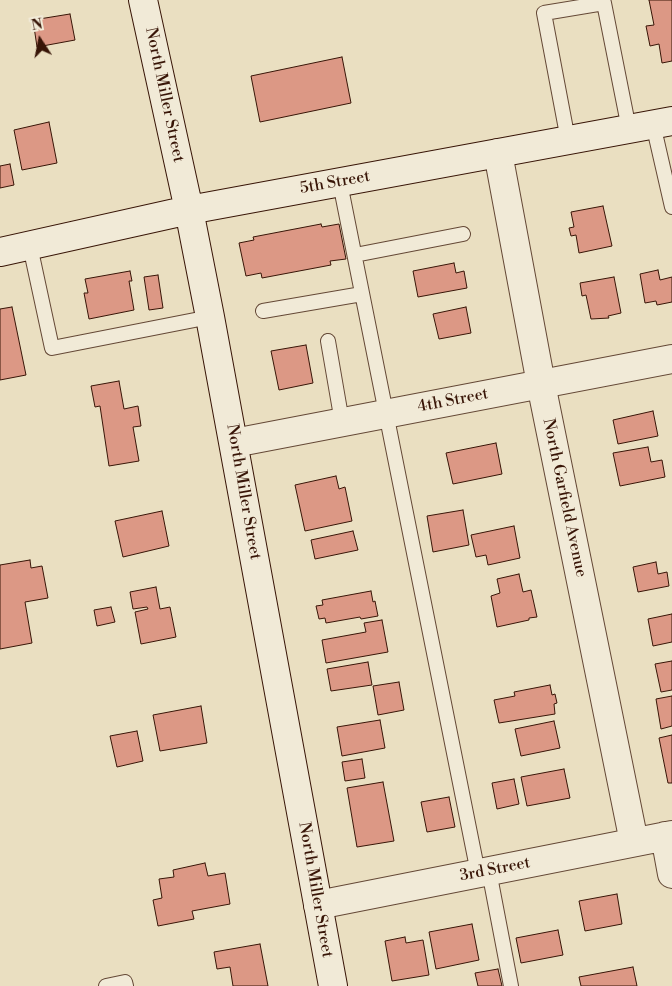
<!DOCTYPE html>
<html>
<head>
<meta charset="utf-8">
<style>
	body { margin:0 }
	#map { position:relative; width:672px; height:986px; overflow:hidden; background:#eadfc1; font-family:"Libre Bodoni",serif }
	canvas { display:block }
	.north { position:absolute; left:15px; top:15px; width:50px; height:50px; -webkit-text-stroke:4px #f1ead7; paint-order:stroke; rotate:349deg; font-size:14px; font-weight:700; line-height:20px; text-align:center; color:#381507 }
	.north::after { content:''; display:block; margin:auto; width:18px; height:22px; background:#381507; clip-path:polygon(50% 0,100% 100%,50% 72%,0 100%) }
</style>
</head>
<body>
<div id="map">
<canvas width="672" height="986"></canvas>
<div class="north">N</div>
</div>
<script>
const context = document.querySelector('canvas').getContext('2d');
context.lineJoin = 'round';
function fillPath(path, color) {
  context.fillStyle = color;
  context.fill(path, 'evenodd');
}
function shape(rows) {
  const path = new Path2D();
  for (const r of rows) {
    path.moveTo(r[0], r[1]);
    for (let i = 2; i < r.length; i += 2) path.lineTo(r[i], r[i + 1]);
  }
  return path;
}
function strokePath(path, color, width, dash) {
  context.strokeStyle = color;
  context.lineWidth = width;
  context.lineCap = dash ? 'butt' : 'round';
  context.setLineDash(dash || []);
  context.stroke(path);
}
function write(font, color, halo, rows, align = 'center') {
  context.font = font + ' "Libre Bodoni",serif';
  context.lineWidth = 4;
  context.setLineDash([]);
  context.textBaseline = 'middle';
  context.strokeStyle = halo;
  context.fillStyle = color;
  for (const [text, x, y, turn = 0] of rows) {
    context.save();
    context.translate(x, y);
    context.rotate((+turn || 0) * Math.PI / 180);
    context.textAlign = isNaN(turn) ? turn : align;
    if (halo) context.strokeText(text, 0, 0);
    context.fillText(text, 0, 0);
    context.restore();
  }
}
const building = shape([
	[649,0,672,0,672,61,662,63,659,44,650,46,646,26,654,25,649,0],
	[70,14,75,40,37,47,33,20,70,14],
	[342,57,351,103,260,122,251,76,342,57],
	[49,122,57,163,22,170,14,130,49,122],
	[10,164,14,185,0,188,0,166,10,164],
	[603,206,612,246,579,253,576,235,571,236,569,228,574,227,571,212,603,206],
	[321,224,322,227,339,224,346,259,330,261,331,265,262,278,261,273,246,276,239,243,254,240,253,237,321,224],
	[454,263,456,273,464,271,467,288,418,297,413,271,454,263],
	[658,270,660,280,672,277,672,302,657,305,656,301,645,303,640,274,658,270],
	[130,271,132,281,129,281,134,310,89,319,84,293,88,293,85,279,130,271],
	[158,275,163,308,149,310,144,277,158,275],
	[614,277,621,313,608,316,609,318,591,319,586,295,582,296,580,283,614,277],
	[12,307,26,375,0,380,0,309,12,307],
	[466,307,471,333,439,339,433,314,466,307],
	[306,345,313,383,279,390,271,351,306,345],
	[119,381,124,409,138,406,141,426,133,427,139,461,109,466,100,406,95,407,91,386,119,381],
	[653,411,658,436,618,444,613,420,653,411],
	[496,443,502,474,453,484,446,453,496,443],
	[648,447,651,462,662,460,665,477,620,486,613,453,648,447],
	[336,476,339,489,345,487,352,521,305,531,295,485,336,476],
	[463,510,469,545,433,552,427,516,463,510],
	[162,511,169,546,123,557,115,521,162,511],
	[514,526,520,558,488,565,486,555,476,557,471,535,514,526],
	[353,531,358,550,315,559,311,540,353,531],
	[30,560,31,568,42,566,48,598,25,602,32,643,0,649,0,565,30,560],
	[656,562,658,574,667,572,669,586,638,592,633,567,656,562],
	[519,574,523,592,531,590,537,617,529,618,529,620,497,627,491,596,500,593,497,579,519,574],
	[156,587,160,609,170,607,176,637,141,644,135,612,148,609,147,607,133,609,130,592,156,587],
	[371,591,373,602,375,601,378,616,361,619,360,617,326,623,325,618,319,619,316,606,323,605,322,600,371,591],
	[111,607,115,622,97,626,94,610,111,607],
	[672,614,672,642,653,646,648,619,672,614],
	[382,620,388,652,326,663,322,640,366,632,364,623,382,620],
	[672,661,672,690,661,692,655,664,672,661],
	[368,662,372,685,331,691,327,669,368,662],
	[399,682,404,710,378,715,373,686,399,682],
	[550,685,552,695,555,694,557,703,554,704,555,714,499,723,494,700,515,696,514,692,550,685],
	[672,696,672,726,661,729,656,699,672,696],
	[201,706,207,743,160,751,153,715,201,706],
	[380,720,385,748,342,756,337,727,380,720],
	[554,721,560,748,521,756,515,729,554,721],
	[137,731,143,761,117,767,110,736,137,731],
	[672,735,672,783,668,783,659,738,672,735],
	[362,759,365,778,345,781,342,762,362,759],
	[564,769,570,798,527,806,521,777,564,769],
	[514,779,519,804,497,809,492,783,514,779],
	[383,782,394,841,357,847,347,788,383,782],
	[449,797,455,827,427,832,421,802,449,797],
	[205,863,208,876,225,873,230,904,192,911,194,919,158,926,153,900,162,898,159,879,174,877,173,870,205,863],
	[617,894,622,924,585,931,579,901,617,894],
	[472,924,479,960,436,969,429,932,472,924],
	[558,930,563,955,521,963,516,938,558,930],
	[405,937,406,943,423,940,429,975,392,981,385,941,405,937],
	[260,944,268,986,233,986,230,967,217,969,214,952,260,944],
	[633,967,637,986,581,986,579,977,633,967],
	[498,969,502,986,478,986,475,973,498,969]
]);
fillPath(building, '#dc9885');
strokePath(building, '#381507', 1);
const lane = shape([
	[653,124,672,207],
	[568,140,544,13,604,3,629,129],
	[340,183,478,873],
	[30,246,52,348,210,317],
	[355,255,463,234],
	[263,311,362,294],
	[328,341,342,422],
	[489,871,511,986],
	[106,986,125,982,126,986]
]);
const street = shape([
	[498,153,541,384,634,842],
	[234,443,672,359],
	[665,836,672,874],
	[318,905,672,835]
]);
const secondary = shape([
	[143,0,189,210,210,317,333,986],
	[0,252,189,210,672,121]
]);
strokePath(lane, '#644836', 16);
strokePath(street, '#644836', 30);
strokePath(secondary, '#381507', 30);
strokePath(lane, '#f1ead7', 14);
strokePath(street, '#f1ead7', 28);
strokePath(secondary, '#f1ead7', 28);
write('16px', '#381507', '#f1ead7', [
	["North Miller Street",164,95,78],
	["5th Street",335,183,-10],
	["4th Street",453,401,-11],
	["North Miller Street",243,492,80],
	["North Garfield Avenue",564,498,78],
	["3rd Street",495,870,-11],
	["North Miller Street",315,890,80]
]);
</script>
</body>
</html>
